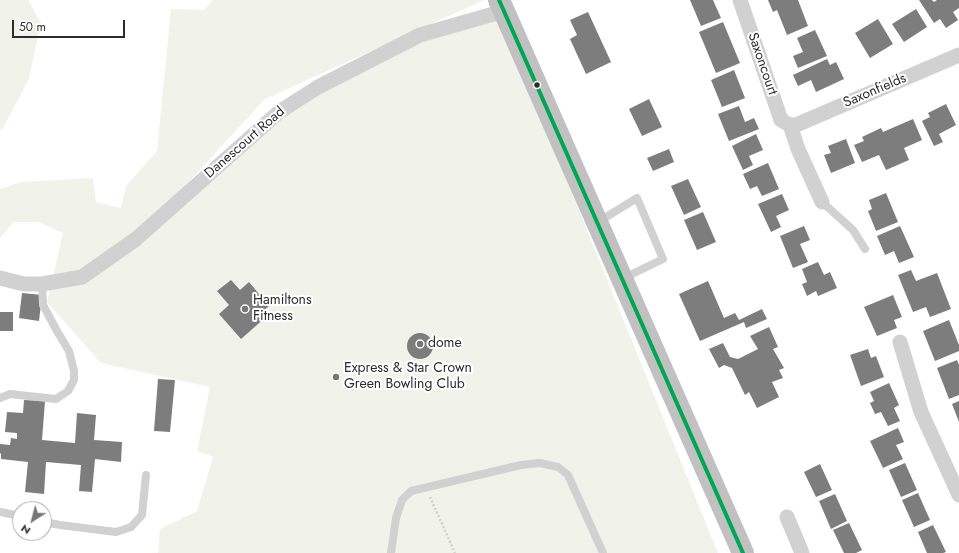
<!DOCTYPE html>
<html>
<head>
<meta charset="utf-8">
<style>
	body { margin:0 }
	#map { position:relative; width:959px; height:553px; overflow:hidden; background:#fff; font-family:Jost,sans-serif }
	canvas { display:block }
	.north { position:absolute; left:12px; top:501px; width:40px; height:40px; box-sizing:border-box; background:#fff; border:1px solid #ababab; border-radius:50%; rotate:216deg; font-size:11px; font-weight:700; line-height:16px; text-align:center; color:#2c2c2c }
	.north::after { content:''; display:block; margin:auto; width:14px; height:18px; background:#767676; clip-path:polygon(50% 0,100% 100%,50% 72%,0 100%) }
	.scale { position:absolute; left:12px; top:20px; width:113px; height:18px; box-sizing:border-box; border:2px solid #2c2c2c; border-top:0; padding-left:5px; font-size:12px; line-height:14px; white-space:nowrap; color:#2c2c2c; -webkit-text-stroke:3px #fff; paint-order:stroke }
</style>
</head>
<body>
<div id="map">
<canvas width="959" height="553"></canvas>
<div class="north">N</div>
<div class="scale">50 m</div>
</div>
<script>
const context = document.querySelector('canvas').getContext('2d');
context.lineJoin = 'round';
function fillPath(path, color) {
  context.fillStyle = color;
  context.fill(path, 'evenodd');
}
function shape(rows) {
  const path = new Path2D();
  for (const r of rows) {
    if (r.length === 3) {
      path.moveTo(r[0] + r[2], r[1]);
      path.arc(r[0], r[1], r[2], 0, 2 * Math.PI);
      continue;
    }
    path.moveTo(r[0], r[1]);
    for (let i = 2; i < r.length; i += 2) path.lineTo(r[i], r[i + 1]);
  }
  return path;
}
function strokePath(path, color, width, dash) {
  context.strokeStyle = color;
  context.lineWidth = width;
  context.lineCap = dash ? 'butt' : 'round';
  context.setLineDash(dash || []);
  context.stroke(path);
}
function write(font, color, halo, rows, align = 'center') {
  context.font = font + ' Jost,sans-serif';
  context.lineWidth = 4;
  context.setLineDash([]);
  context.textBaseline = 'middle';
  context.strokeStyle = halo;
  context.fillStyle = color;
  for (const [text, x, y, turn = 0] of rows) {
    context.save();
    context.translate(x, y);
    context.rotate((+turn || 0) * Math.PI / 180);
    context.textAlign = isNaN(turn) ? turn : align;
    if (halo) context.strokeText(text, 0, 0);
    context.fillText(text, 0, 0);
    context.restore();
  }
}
fillPath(shape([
	[0,0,28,0,41,23,29,79,3,128,0,130],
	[213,0,484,0,265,99,184,187,283,116,321,91,423,40,501,18,718,553,158,553,160,529,197,511,213,457,197,451,210,387,101,363,47,302,63,233,38,222,14,222,0,238,0,189,22,182,93,178,96,202,121,208,126,186,157,151,171,9,204,10]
]), '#f1f3ea');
fillPath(shape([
	[690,0,713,0,721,18,701,26],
	[768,0,798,0,808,26,787,35,777,10,773,12],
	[919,0,932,0,934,2,937,0,959,0,959,8,953,12,958,20,946,28,940,19,934,23],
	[916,9,927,27,904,42,892,24],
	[588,12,611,62,586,74,570,39,577,35,570,20],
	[878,19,893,44,870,58,855,33],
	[723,22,740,63,716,73,699,32],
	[815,30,827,56,798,68,793,56,803,52,797,38],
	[827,59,830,65,836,62,844,79,816,92,811,80,798,86,793,75],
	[734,70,745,98,722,107,711,80],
	[649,99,662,127,642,136,629,109],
	[946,104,956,125,939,134,943,142,934,146,922,121,930,117,928,113],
	[739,106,745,122,754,118,759,129,729,141,718,114],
	[913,119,922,140,904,148,909,160,886,170,879,155,862,162,854,145,864,141,862,137,881,128,883,132],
	[756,134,763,150,749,156,753,165,743,170,732,146],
	[846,139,855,163,831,173,824,155,831,153,828,146],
	[669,149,674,162,653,171,647,158],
	[768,163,779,189,762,196,757,186,750,189,743,174],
	[688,179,701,207,684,215,671,186],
	[886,193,898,222,876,231,868,211,872,209,869,200],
	[782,194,789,210,776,216,781,227,771,232,758,204],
	[703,212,716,242,697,250,684,220],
	[804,226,810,240,800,244,808,262,793,268,780,236],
	[900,226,914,257,899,263,894,251,885,255,877,236],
	[818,262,824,275,830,272,837,288,818,296,816,291,807,296,802,284,807,282,802,269],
	[911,270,916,281,937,273,951,309,930,317,926,307,913,312,898,275],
	[231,280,240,290,249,282,269,306,262,312,266,317,241,339,219,314,229,305,217,291],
	[708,281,724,318,735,313,739,320,762,309,767,319,746,328,744,322,700,341,679,294],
	[22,293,42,295,39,321,19,318],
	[893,295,902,317,894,320,897,328,877,336,864,307],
	[0,312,13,312,13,331,0,331],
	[949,320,959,345,959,351,935,361,923,331],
	[769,327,778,347,773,349,784,368,779,370,783,378,772,382,779,397,757,408,749,392,745,395,732,368,724,365,719,368,709,349,723,343,730,357,738,359,758,349,750,336],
	[420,346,13],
	[868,349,871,358,876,356,884,377,861,386,850,355],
	[957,360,959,365,959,395,949,399,937,368],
	[158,379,175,380,170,432,154,431],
	[889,383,899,405,894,408,900,421,888,426,881,412,875,414,870,403,874,401,870,392],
	[24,400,45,401,42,440,75,443,77,413,96,415,94,440,122,442,121,462,95,459,92,492,79,491,81,465,46,462,44,494,25,492,28,462,1,459,1,454,0,453,0,444,10,445,11,438,17,439,17,433,5,432,7,412,23,413],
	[959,401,959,422,952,404],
	[898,428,904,442,896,445,903,459,883,468,870,441],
	[905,463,917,490,901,497,889,470],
	[820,464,832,490,816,497,804,472],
	[918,493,930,520,914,527,902,500],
	[835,494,847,521,831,529,819,501],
	[849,523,862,550,856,553,844,553,833,530],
	[933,525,946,552,943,553,927,553,918,532]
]), '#7d7d7d');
strokePath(shape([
	[430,497,455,553]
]), '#d1d1d1', 2.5, [2, 2]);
strokePath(shape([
	[822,202,853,230,865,249],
	[598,222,637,198,663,259,622,279],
	[0,398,10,394,56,399,68,391,74,380,74,371,69,351,57,331,43,305,42,284],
	[0,512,20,516],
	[44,522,60,525,116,532,131,527,142,515,146,475],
	[391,553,396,518,402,500,411,491,521,465,540,463,558,467,568,475,603,553]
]), '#d1d1d1', 8);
strokePath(shape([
	[740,0,781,120,790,125,796,125,959,55],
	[790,125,798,149,822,202],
	[0,278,24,284,42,284,82,277,136,239,279,112,318,87,420,35,504,11],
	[900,342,921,412,959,495],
	[787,517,802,553]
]), '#d1d1d1', 15);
strokePath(shape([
	[499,0,743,553]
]), '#c1c1c1', 22);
strokePath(shape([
	[499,0,743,553]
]), '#00a651', 4);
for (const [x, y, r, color] of [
	[537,85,3.5,"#2c2c2c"],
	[245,309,4,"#767676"],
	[420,344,4,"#767676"],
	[336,377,4,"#767676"]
]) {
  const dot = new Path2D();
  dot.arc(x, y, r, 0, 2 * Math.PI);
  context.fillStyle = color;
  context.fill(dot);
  strokePath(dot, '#fff', 1.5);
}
write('14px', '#2c2c2c', '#fff', [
	["Saxoncourt",762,64,71],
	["Saxonfields",875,91,-23],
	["Danescourt Road",245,143,-41]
]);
write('14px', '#2c2c2c', '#fff', [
	["Hamiltons",253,301],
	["Fitness",253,317],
	["dome",428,344],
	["Express & Star Crown",344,369],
	["Green Bowling Club",344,385]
], 'left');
</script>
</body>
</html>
